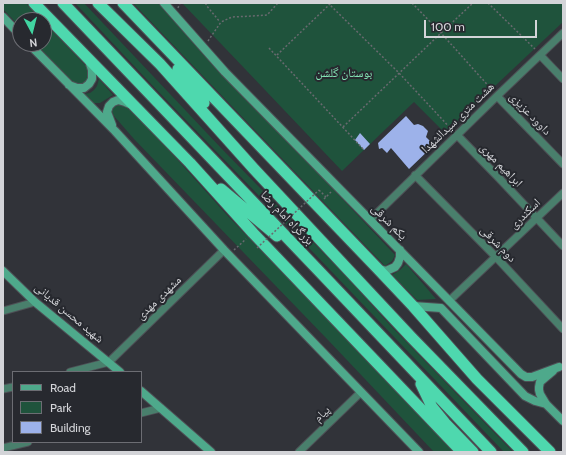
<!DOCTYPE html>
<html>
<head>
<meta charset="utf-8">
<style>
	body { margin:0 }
	#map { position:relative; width:566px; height:455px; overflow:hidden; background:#313339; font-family:Cabin,sans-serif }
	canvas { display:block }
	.frame { position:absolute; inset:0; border:4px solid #d3d4d8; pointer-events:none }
	.legend { position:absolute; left:12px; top:371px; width:130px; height:72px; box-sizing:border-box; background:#27292f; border:1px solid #6c6d73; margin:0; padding:5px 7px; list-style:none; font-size:12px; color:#d3d4d8 }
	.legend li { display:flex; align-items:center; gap:8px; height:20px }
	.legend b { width:20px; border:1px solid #6c6d73 }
	.north { position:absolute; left:12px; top:12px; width:40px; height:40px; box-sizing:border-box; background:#27292f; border:1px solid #6c6d73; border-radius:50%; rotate:173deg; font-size:11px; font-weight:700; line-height:16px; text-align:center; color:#d3d4d8 }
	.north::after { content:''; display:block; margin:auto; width:14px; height:18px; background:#41d4a1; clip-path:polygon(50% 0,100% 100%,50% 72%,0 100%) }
	.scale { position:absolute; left:424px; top:20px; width:113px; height:18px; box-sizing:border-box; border:2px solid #d3d4d8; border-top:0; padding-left:5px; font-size:12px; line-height:14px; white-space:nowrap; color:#d3d4d8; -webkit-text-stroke:3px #27292f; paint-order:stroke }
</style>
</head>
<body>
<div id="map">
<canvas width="566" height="455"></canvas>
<div class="frame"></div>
<ul class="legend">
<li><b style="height:5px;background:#4ea98b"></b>Road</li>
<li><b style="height:11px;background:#1f533c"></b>Park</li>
<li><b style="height:11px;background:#9db2ea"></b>Building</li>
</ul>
<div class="north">N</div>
<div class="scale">100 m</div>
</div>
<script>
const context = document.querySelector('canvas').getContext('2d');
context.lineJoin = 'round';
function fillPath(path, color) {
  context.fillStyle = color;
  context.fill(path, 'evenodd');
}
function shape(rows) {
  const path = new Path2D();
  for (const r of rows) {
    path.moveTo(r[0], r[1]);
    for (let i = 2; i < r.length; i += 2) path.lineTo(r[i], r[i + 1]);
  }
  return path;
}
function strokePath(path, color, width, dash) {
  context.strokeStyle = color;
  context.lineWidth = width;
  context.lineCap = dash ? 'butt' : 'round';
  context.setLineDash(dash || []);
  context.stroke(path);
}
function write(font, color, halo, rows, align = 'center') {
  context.font = font + ' Cabin,"Noto Naskh Arabic",sans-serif';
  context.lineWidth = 4;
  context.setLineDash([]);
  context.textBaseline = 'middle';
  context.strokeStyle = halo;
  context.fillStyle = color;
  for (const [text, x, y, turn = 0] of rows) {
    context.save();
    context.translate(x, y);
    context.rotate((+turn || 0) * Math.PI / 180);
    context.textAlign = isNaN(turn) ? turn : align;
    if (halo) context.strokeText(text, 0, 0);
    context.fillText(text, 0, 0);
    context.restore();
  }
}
fillPath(shape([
	[3,3,26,3,42,20,20,20,20,27,3,9],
	[75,3,84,3,222,149,343,273,390,325,513,452,504,452,266,203,152,85],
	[133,3,159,3,395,255,392,261,385,266],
	[182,3,563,3,563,22,445,133,414,102,342,171,246,70],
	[44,22,88,68,89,76,85,83,80,86,72,82,36,44,44,44],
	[99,79,113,95,100,103,92,103,84,94,90,93,94,90,97,86],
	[119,104,126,104,135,112,226,214,455,452,434,452,328,340,134,139,114,116,111,110],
	[406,264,436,299,417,300,392,275,400,270]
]), '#1f533c');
fillPath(shape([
	[406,116,414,125,418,124,423,126,428,131,426,137,434,145,409,169,391,148,387,153,382,148,379,149,378,143],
	[360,133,370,144,364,150,355,140]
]), '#9db2ea');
const minor = shape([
	[540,55,563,79],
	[497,96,563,164],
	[457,135,498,177,563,246],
	[415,175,496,257,563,329],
	[370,220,497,96,563,33],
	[449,301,563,193],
	[3,311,35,302],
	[70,372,109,362,224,250],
	[3,389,13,387],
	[141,413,161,408],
	[3,448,28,442],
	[299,452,361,392]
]);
const secondary = shape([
	[164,3,225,72,521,374,526,377,532,377,559,367],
	[3,17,20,35],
	[29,44,115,131,224,250,419,452],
	[69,85,77,88,84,88,89,84,92,79,92,70,89,61],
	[112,125,107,112,109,106,113,102,118,100,125,102,132,105],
	[378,269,386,271,395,267,398,263,400,257,400,250],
	[3,271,35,302,120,372],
	[413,306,441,308,525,396,535,401,546,404],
	[553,371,540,382,539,387,539,390,540,394,546,404,563,421],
	[141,391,211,452]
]);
const trunk = shape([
	[34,3,190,163,253,233,462,452],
	[63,3,318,270,491,452],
	[98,3,160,64,254,169,412,338,523,452],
	[123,3,378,269,413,306,477,379,550,452],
	[178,69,204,103],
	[221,189,277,236],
	[421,384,432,407,445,423,473,452]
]);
strokePath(minor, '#4e5056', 9);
strokePath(secondary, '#4e5056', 10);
strokePath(trunk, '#4e5056', 13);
strokePath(shape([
	[206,3,206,5,220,22],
	[328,3,399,73,453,131],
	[412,3,441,33,493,91],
	[488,3,535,49],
	[178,8,180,3],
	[208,41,221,22,232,17,253,16,267,15,278,3],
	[269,48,364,150],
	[277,55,331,3],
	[343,127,441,33,473,3],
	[319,190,326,197],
	[324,199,331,192],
	[234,250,246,239]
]), '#686a6f', 1.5, [2, 2]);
strokePath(minor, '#497f6c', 7);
strokePath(secondary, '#4ea98b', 8);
strokePath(trunk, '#4ed8ae', 11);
strokePath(shape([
	[257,248,319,190]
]), '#686a6f', 1.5, [2, 2]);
write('12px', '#85e7b7', '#27292f', [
	["بوستان گلشن",344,73]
]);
write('12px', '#d3d4d8', '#27292f', [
	["داوود عزیزی",530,114,46],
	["هشت متری سیدالشهدا",458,118,-44],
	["ابراهیم مهری",501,165,46],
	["اسکندری",525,214,-44],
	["بزرگراه امام رضا",287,218,46],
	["یکم شرقی",389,222,45],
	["دوم شرقی",498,244,46],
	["مشهدی مهدی",159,298,-44],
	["شهید محسن قدیانی",69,313,40],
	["پیام",322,414,-44]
]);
</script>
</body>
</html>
